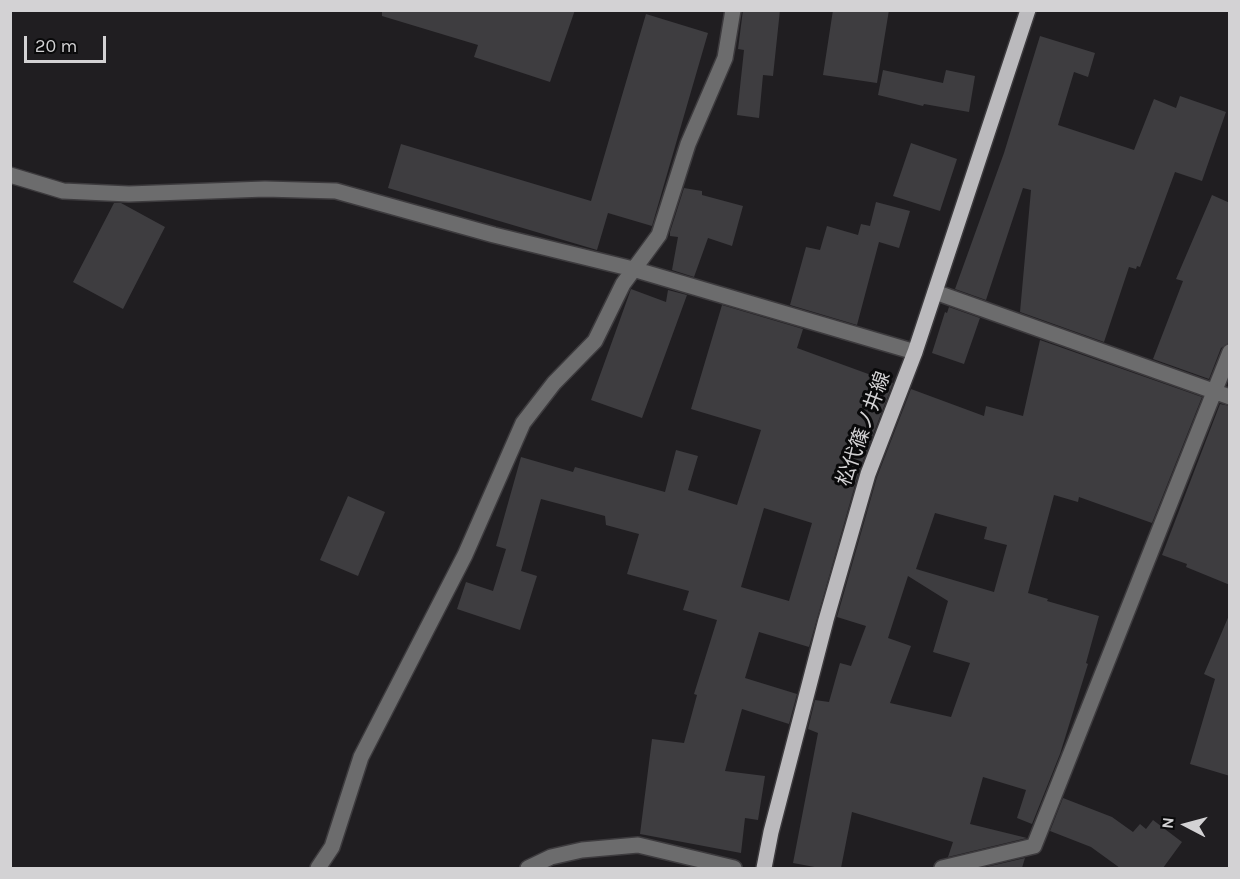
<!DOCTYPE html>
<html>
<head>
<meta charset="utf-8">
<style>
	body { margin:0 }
	#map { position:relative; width:1240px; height:879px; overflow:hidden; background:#201e21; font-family:Karla,sans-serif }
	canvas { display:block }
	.frame { position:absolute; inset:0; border:12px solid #d3d2d4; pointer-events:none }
	.north { position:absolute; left:1156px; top:795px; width:60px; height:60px; -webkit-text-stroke:4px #09090a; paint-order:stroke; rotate:276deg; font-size:16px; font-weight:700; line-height:24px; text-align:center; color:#d3d2d4 }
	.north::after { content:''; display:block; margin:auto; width:21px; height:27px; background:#d3d2d4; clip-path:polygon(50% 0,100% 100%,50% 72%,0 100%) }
	.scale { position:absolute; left:24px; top:36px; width:82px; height:27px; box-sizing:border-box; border:3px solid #d3d2d4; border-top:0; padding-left:8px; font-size:18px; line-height:21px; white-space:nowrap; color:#d3d2d4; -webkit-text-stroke:4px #09090a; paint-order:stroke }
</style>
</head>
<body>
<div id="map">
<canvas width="1240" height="879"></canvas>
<div class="frame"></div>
<div class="north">N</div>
<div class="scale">20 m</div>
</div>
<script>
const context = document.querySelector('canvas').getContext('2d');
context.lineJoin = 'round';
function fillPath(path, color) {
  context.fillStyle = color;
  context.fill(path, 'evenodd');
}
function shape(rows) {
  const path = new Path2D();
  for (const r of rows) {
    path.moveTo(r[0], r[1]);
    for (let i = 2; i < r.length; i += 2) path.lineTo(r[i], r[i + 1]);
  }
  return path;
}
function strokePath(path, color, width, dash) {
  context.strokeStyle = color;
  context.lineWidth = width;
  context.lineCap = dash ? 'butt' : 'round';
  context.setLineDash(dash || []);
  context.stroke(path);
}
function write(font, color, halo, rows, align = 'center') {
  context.font = font + ' Karla,"Noto Sans JP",sans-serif';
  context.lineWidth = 6;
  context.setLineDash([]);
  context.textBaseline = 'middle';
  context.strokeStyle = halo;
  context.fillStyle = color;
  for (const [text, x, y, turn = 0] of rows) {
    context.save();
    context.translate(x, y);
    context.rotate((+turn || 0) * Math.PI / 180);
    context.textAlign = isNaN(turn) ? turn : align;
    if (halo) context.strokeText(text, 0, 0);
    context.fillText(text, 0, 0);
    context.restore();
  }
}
fillPath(shape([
	[382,10,575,10,550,82,474,57,478,45,382,16],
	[743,10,780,10,773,76,763,75,759,118,737,115,744,50,738,49],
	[833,10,889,10,877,83,823,75],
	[646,14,708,33,652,226,608,213,597,250,388,188,401,144,591,201],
	[1040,36,1095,53,1088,77,1074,72,1058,125,1134,150,1154,99,1176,108,1180,96,1226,112,1202,181,1175,172,1140,267,1137,266,1136,269,1129,267,1104,342,1020,312,1031,190,1023,188,986,300,955,289,1004,153],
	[883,70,943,83,946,70,975,76,969,112,924,104,923,106,878,95],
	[911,143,957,159,940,211,893,196],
	[684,188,702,191,702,195,743,206,732,246,708,238,694,277,672,270,678,237,670,236,670,232],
	[1212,195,1230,203,1230,342,1221,348,1209,379,1153,359,1183,281,1176,279],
	[876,202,910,211,899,248,879,242,857,325,790,305,806,247,820,250,827,226,858,235,861,224,870,226],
	[114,203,121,203,165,227,123,309,73,282],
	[631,289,666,302,668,290,687,295,642,418,591,400],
	[722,305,803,329,797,348,893,383,859,471,809,647,759,632,745,678,797,694,789,724,742,709,725,771,765,776,758,820,745,818,741,853,640,834,652,739,684,743,697,695,694,694,717,620,683,610,689,591,627,574,639,534,606,525,605,516,541,499,521,571,537,576,520,630,457,609,466,582,493,591,506,549,496,546,521,457,573,472,575,467,665,492,676,450,698,456,688,490,737,505,761,430,691,409],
	[764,508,812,523,789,601,741,587],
	[949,307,980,318,964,364,932,353,945,312,947,313],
	[1040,340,1202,397,1152,523,1079,497,1078,502,1054,495,1028,593,1048,599,1047,601,1099,616,1086,663,1088,664,1060,754,1032,824,1017,818,1026,790,983,777,970,824,1027,838,948,857,953,842,852,812,841,868,820,868,793,863,818,733,808,729,815,700,829,702,840,663,851,666,866,626,837,617,877,477,911,389,984,416,986,406,1023,416],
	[935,513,987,527,984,539,1007,545,994,592,916,569],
	[908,576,948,601,933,652,970,663,951,717,890,703,911,646,888,638],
	[1220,404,1230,406,1230,585,1186,567,1187,564,1162,555],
	[348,496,385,512,358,576,320,560],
	[1230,613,1230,776,1190,764,1215,679,1204,674],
	[1063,798,1112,817,1133,832,1140,824,1146,829,1153,820,1182,842,1163,868,1120,868,1091,847,1050,831],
	[1025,858,1022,868,982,868]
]), '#3e3d40');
const minor = shape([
	[10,175,63,191,129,194,265,189,336,191,494,235,633,269,915,352],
	[935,292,1230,397],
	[318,868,332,847,361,757,465,555,523,423,554,383,595,341,623,284,659,235,688,144,725,58,733,10],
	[528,868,551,857,582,850,638,845,734,868],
	[942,868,1034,846,1230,352]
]);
const major = shape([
	[764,868,771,832,826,620,868,474,915,352,1028,10]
]);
strokePath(minor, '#3d3b3e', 18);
strokePath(major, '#3d3b3e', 18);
strokePath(minor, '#6c6c6d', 15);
strokePath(major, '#bbbabd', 15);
write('20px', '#d3d2d4', '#09090a', [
	["松代篠ノ井線",864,429,-70]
]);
</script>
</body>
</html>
